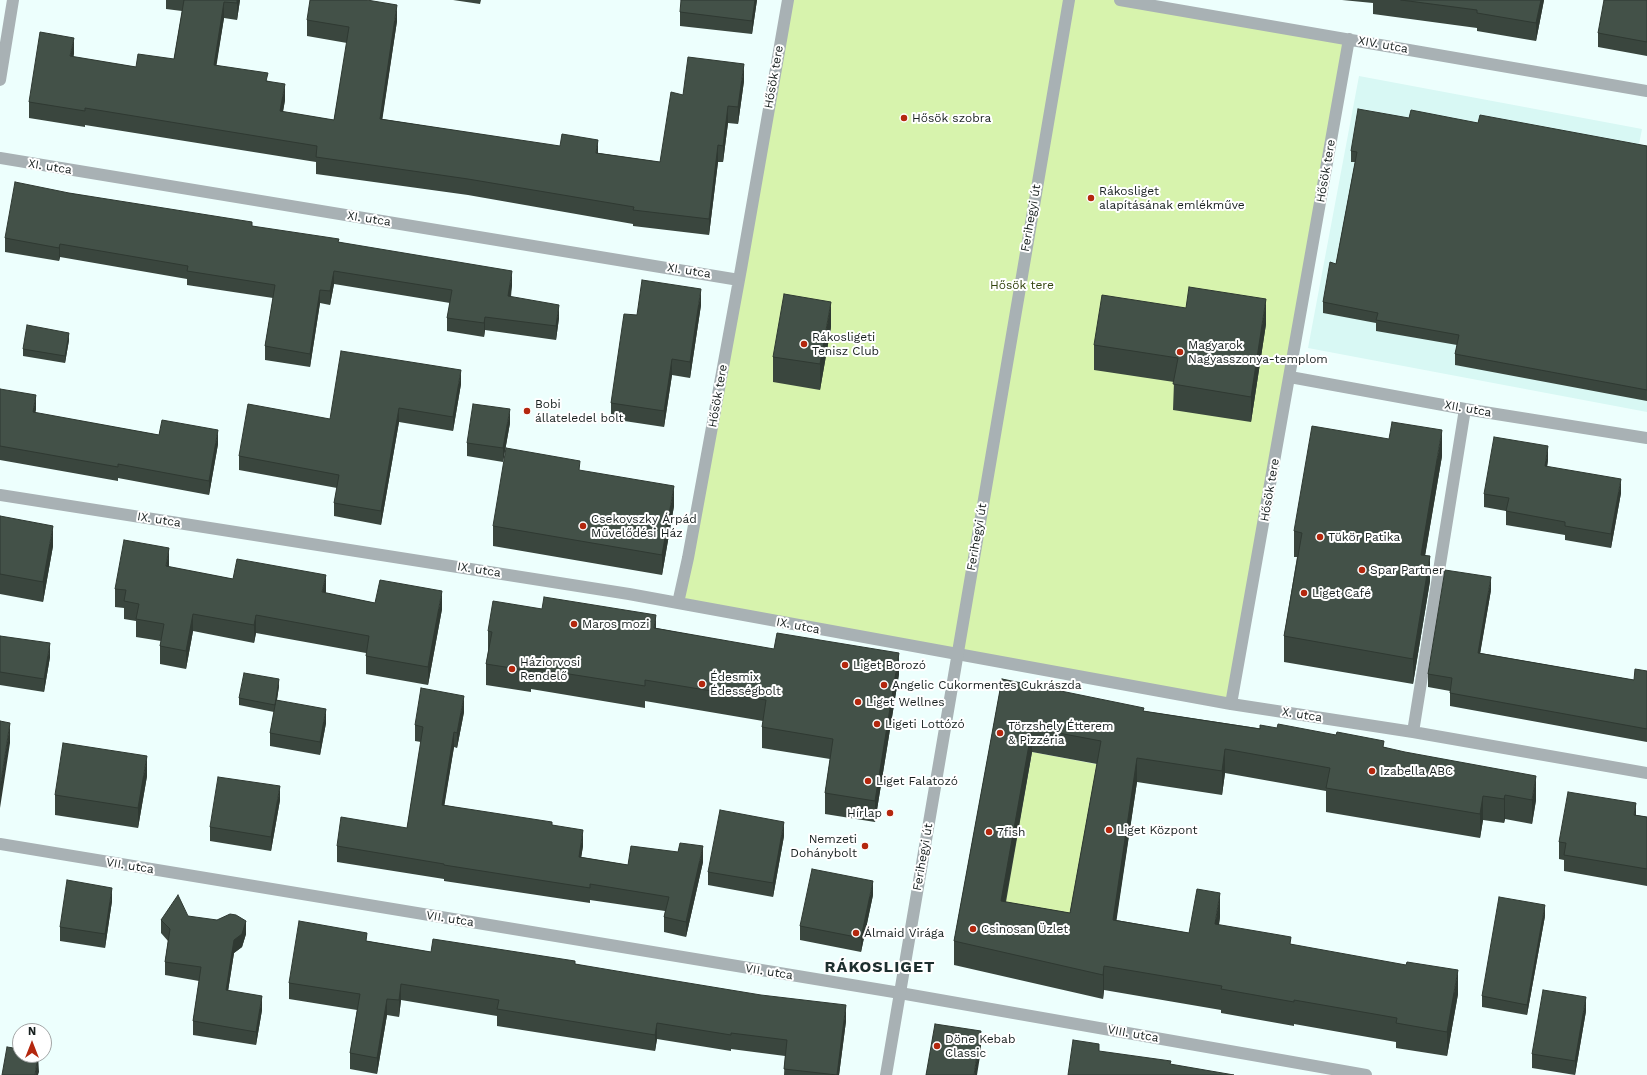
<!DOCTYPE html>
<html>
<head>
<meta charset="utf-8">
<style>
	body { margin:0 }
	#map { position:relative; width:1647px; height:1075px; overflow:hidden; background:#edfffd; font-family:"Work Sans",sans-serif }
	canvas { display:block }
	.north { position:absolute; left:12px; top:1023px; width:40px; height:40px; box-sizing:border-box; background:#fff; border:1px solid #a2a5a5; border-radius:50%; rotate:0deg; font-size:11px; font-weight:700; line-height:16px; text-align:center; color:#171f1e }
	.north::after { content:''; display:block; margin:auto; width:14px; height:18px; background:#b4270e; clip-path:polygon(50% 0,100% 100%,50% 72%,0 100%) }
</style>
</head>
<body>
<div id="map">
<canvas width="1647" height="1075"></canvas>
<div class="north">N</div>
</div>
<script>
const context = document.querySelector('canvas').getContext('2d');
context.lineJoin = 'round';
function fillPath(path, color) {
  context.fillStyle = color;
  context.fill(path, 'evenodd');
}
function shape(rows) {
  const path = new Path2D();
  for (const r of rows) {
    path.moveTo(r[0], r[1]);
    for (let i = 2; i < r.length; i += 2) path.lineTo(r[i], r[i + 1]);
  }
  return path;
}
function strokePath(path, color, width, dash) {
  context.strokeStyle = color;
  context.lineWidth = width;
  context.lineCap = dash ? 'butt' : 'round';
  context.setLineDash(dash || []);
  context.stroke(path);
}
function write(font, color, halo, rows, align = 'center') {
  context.font = font + ' "Work Sans",sans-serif';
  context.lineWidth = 4;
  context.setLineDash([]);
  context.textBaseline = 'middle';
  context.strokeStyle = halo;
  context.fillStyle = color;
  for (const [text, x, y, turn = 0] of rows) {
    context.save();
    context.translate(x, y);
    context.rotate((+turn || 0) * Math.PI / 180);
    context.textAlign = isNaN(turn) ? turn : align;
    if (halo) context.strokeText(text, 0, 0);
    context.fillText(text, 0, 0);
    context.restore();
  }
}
fillPath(shape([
	[1359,76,1642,129,1638,149,1647,151,1647,412,1308,348]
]), '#d8f8f4');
fillPath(shape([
	[788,0,1120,0,1349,39,1231,704,678,603],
	[1032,752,1101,765,1071,937,1001,925]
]), '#d7f3ad');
strokePath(shape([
	[1120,0,1647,91],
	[0,80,13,0],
	[0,158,739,280],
	[1290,377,1465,409,1647,438],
	[0,495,629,594,1231,704,1413,732,1647,773],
	[678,603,688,558,741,269,788,0],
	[1231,704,1349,39],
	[1413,732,1465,409],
	[0,844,900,993,1366,1075]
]), '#a8b1b4', 12);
strokePath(shape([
	[886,1075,1069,0]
]), '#a8b1b4', 12);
fillPath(shape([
	[166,0,240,0,237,20,224,18,216,65,268,81,285,100,283,112,334,120,347,43,307,36,307,20,397,21,382,119,598,153,660,162,683,95,744,81,738,124,728,123,723,162,718,162,709,235,633,226,633,224,468,195,316,174,316,162,85,125,85,127,29,118,29,102,74,54,73,57,136,67,174,59,182,11,166,9],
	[453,0,481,0,480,4],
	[757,0,752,34,680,26,680,12],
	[1342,0,1544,0,1536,41,1477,31,1477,28,1373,14,1373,3],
	[1647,0,1647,56,1598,47,1598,33],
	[1409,118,1478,123,1647,146,1647,401,1455,365,1455,354,1457,345,1376,331,1376,323,1323,313,1323,302,1336,264,1355,162,1351,162,1351,151],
	[69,193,339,242,512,285,511,297,559,318,556,340,485,330,484,337,447,331,447,318,450,303,334,284,330,305,320,303,310,367,265,360,265,346,273,298,187,285,187,279,60,257,59,261,5,252,5,238],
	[701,305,690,378,672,375,664,427,611,419,611,403,637,315],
	[1266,324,1251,422,1173,410,1174,382,1094,370,1094,345],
	[831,327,820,390,773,382,773,357],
	[69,340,65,363,23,356,23,349],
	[461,384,453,431,399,422,381,525,334,516,334,503,337,488,239,470,239,456,330,419],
	[0,389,36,409,35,413,159,435,218,444,209,495,118,478,118,481,0,460],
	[510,423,503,462,467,456,467,443],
	[1442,456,1425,555,1430,581,1413,684,1284,662,1284,636,1297,557,1294,557,1294,531],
	[1548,460,1547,467,1621,493,1611,548,1565,540,1565,535,1506,525,1506,511,1484,507,1484,494],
	[674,506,662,575,493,546,493,526],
	[0,516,53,546,43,602,0,594],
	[169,567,233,579,326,593,375,603,442,609,428,685,366,674,366,653,256,633,254,643,193,631,186,669,160,664,160,646,161,641,136,637,136,621,124,619,124,608,115,607,115,589],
	[1491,590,1480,653,1634,680,1647,671,1647,742,1450,706,1450,691,1428,687,1428,674],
	[656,628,899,674,875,822,825,814,825,793,830,759,762,748,762,727,763,721,645,701,645,708,531,689,531,692,486,685,486,664,488,652,488,631],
	[0,636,50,657,44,692,0,685],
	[1002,679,1144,711,1384,747,1536,800,1532,824,1505,819,1504,823,1483,820,1480,838,1326,812,1326,791,1225,773,1222,795,1137,782,1116,920,1189,933,1220,917,1219,925,1291,944,1458,994,1447,1056,1396,1048,1396,1042,1294,1024,1294,1026,1221,1013,1221,1010,1104,990,1103,999,954,965,954,941],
	[1032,752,1097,764,1070,913,1006,902],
	[279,686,277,700,326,723,320,755,270,746,270,733,274,712,239,705,239,698],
	[464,712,457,748,454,747,444,805,552,825,583,846,581,857,628,865,703,862,686,937,664,932,664,917,665,911,590,900,590,903,444,881,444,879,337,862,337,846,407,828,421,742,415,741,415,725],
	[147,776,138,828,55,815,55,795],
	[280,800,271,851,210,841,210,827],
	[1636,815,1647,817,1647,886,1564,871,1564,860,1559,859,1559,842],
	[784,836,773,897,708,885,708,872],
	[873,895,861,952,800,940,800,926],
	[112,901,105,948,60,941,60,927],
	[188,916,246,934,242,947,234,953,228,991,262,1010,256,1045,193,1035,193,1021,199,981,165,975,165,962,168,941,161,933,161,920],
	[1545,916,1527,1015,1482,1007,1482,996],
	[367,941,431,952,575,964,846,1021,839,1075,784,1075,785,1056,731,1049,731,1051,657,1039,655,1051,497,1026,497,1016,401,1000,399,1017,387,1015,377,1074,350,1069,350,1053,357,1010,289,999,289,983],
	[1586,1011,1575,1075,1532,1068,1532,1054]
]), '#3a463e');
fillPath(shape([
	[237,0,240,0,237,20],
	[755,0,757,0,752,34,752,21],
	[1541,0,1544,0,1536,41,1536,23],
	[224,2,224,18,214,81,214,65],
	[397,5,397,21,380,135,380,119],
	[74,38,74,54,70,73,70,56],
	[744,64,744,81,738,124,738,107],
	[285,84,285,100,280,127,280,111],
	[728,106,728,123,723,162,723,146],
	[598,140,598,156,596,153],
	[718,145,718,162,709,235,709,219],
	[60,244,60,257,59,261,59,248],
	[334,271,334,284,330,305,330,291],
	[512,271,512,285,508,310,508,296],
	[701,289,701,305,690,378,690,362],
	[320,290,320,303,310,367,310,354],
	[1266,299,1266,324,1251,422,1251,397],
	[831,302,831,327,820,390,820,364],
	[559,305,559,318,556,340,556,326],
	[485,317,485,330,484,337,484,323],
	[69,333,69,340,65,363,65,356],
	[672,359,672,375,664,427,664,411],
	[461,370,461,384,453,431,453,417],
	[36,395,36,409,33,426,33,412],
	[399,408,399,422,381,525,381,511],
	[510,409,510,423,503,462,503,448],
	[218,430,218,444,209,495,209,481],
	[1442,430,1442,456,1421,580,1421,555],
	[1548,446,1548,460,1545,480,1545,466],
	[1621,479,1621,493,1611,548,1611,534],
	[674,486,674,506,662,575,662,555],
	[53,526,53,546,43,602,43,582],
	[169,548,169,566,166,584,166,566],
	[1430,556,1430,581,1413,684,1413,659],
	[326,575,326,593,322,592],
	[1491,577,1491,590,1478,666,1478,653],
	[442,591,442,609,428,685,428,667],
	[193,614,193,631,186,669,186,651],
	[256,615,256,633,254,643,254,625],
	[656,615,656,636,654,628],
	[50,643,50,657,44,692,44,679],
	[899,653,899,674,875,822,875,801],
	[279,679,279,686,275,712,275,705],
	[464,696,464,712,457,748,457,733],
	[326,709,326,723,320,755,320,742],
	[10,723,10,743,0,808,0,788],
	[1032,728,1032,752,1001,925,1001,901],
	[454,732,454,747,442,820,442,805],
	[1225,749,1225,773,1222,795,1222,771],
	[147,756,147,776,138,828,138,808],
	[1137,758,1137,782,1113,944,1113,920],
	[1536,776,1536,800,1532,824,1532,800],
	[280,786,280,800,271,851,271,837],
	[1505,795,1505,819,1504,823,1504,799],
	[1483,796,1483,820,1480,838,1480,814],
	[1636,803,1636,820,1634,815],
	[784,822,784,836,773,897,773,883],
	[583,830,583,846,579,872,579,857],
	[703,846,703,862,686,937,686,922],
	[873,881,873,895,861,952,861,938],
	[112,888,112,901,105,948,105,934],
	[1220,893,1220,917,1215,948,1215,924],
	[1545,905,1545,916,1527,1015,1527,1005],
	[246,921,246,934,242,947,234,953,226,1004,226,990,234,940],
	[1104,966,1104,990,1103,999,1103,975],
	[1458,970,1458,994,1447,1056,1447,1032],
	[401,984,401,1000,399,1017,399,1000],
	[262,996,262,1010,256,1045,256,1032],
	[1586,997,1586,1011,1575,1075,1575,1061],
	[387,999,387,1015,377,1074,377,1058],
	[846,1005,846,1021,839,1075,837,1075],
	[657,1023,657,1039,655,1051,655,1035],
	[981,1031,981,1050,977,1075,974,1075],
	[38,1055,39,1072,38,1075,35,1075]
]), '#2f3932');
const building = shape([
	[184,0,237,0,237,3,224,2,214,65,268,73,266,81,285,84,280,111,334,120,349,27,307,20,310,0,367,0,397,5,380,119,560,146,562,134,598,140,596,153,660,162,671,92,683,95,688,57,744,64,738,107,728,106,723,146,718,145,709,219,633,210,634,207,468,179,316,157,317,146,85,108,85,111,29,102,40,32,74,38,70,56,136,67,138,54,174,59,184,0],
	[681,0,755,0,752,21,680,12,681,0],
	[1401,0,1541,0,1536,23,1477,13,1477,10,1401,0],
	[1604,0,1647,0,1647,42,1598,33,1604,0],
	[1358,109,1409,118,1411,110,1478,123,1480,115,1647,146,1647,390,1455,354,1459,335,1376,320,1378,313,1323,302,1330,262,1336,264,1357,152,1351,151,1358,109],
	[15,182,69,193,252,222,252,226,339,239,338,242,512,271,508,296,559,305,556,326,485,317,484,323,447,318,452,290,334,271,330,291,320,290,310,354,265,346,275,285,187,271,188,266,60,244,59,248,5,238,15,182],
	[642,280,701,289,690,362,672,359,664,411,611,403,624,314,637,315,642,280],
	[1189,287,1266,299,1251,397,1173,384,1178,358,1094,345,1102,295,1186,308,1189,287],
	[784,294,831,302,820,364,773,357,784,294],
	[27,325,69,333,65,356,23,349,27,325],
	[341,351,461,370,453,417,399,408,381,511,334,503,339,475,239,456,248,404,330,419,341,351],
	[0,389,36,395,33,412,159,435,162,420,218,430,209,481,118,464,118,467,0,446,0,389],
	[473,404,510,409,503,448,467,443,473,404],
	[1392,422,1442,430,1421,555,1430,556,1413,659,1284,636,1302,533,1294,531,1312,426,1389,439,1392,422],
	[1494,437,1548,446,1545,466,1621,479,1611,534,1565,526,1565,522,1506,511,1509,498,1484,494,1494,437],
	[506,448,580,461,579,470,674,486,662,555,493,526,506,448],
	[0,516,53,526,43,582,0,574,0,516],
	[124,540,169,548,166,566,233,579,237,559,326,575,322,592,375,603,380,580,442,591,428,667,366,656,369,636,256,615,254,625,193,614,186,651,160,646,164,624,136,619,139,604,124,601,126,590,115,589,124,540],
	[1445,570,1491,577,1478,653,1634,680,1635,669,1647,671,1647,729,1450,693,1452,678,1428,674,1445,570],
	[544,597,656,615,654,628,774,649,777,633,899,653,875,801,825,793,833,739,762,727,766,700,645,680,645,686,531,668,531,671,486,664,492,632,488,631,493,601,542,609,544,597],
	[0,636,50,643,44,679,0,672,0,636],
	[244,673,279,679,275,705,239,698,244,673],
	[1002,679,1144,708,1143,711,1260,729,1260,725,1277,728,1278,724,1336,735,1337,732,1384,741,1383,747,1405,752,1536,776,1532,800,1505,795,1504,799,1483,796,1480,814,1326,788,1330,768,1225,749,1222,771,1137,758,1113,920,1189,933,1197,889,1220,893,1215,924,1291,937,1290,944,1406,965,1407,962,1458,970,1447,1032,1396,1023,1397,1018,1294,1000,1294,1002,1221,989,1222,986,1104,966,1103,975,954,941,1002,679],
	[1032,728,1101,741,1070,913,1001,901,1032,728],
	[421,688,464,696,457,733,454,732,442,805,552,822,552,825,583,830,579,857,628,865,631,846,678,852,680,843,703,846,686,922,664,917,669,897,590,884,590,888,444,865,444,864,337,846,341,817,407,828,423,727,415,725,421,688],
	[276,700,326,709,320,742,270,733,276,700],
	[0,721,10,723,0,788,0,721],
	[63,743,147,756,138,808,55,795,63,743],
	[218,777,280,786,271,837,210,827,218,777],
	[1568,792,1636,803,1634,815,1647,817,1647,869,1564,855,1566,843,1559,842,1568,792],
	[720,810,784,822,773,883,708,872,720,810],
	[812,869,873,881,861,938,800,926,812,869],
	[67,880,112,888,105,934,60,927,67,880],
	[178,895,188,916,217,920,230,914,236,915,246,921,242,934,234,940,226,990,262,996,256,1032,193,1021,201,967,165,962,170,929,161,920,178,895],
	[1499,897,1545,905,1527,1005,1482,996,1499,897],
	[299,921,367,933,366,941,431,952,433,939,575,961,575,964,664,979,761,995,846,1005,837,1075,784,1069,787,1040,731,1033,731,1035,657,1023,655,1035,497,1009,499,1000,401,984,399,1000,387,999,377,1058,350,1053,360,994,289,983,299,921],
	[1543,990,1586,997,1575,1061,1532,1054,1543,990],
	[935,1024,981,1031,974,1075,926,1075,935,1024],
	[1073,1040,1099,1044,1099,1051,1171,1061,1170,1064,1234,1075,1068,1075,1073,1040],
	[7,1047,20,1049,20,1055,38,1055,35,1075,2,1075,7,1047]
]);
fillPath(building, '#435148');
strokePath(building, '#2f3932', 1);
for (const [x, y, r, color] of [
	[904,118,4,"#b4270e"],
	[1091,198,4,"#b4270e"],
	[804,344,4,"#b4270e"],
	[1180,352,4,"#b4270e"],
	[527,411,4,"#b4270e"],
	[583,526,4,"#b4270e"],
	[1320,537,4,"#b4270e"],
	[1362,570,4,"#b4270e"],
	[1304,593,4,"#b4270e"],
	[574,624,4,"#b4270e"],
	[845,665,4,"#b4270e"],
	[512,669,4,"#b4270e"],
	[702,684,4,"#b4270e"],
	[884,685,4,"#b4270e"],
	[858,702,4,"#b4270e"],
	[877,724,4,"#b4270e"],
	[1000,733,4,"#b4270e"],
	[1372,771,4,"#b4270e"],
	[868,781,4,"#b4270e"],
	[890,813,4,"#b4270e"],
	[1109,830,4,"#b4270e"],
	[989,832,4,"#b4270e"],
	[865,846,4,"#b4270e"],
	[973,929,4,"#b4270e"],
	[856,933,4,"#b4270e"],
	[937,1046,4,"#b4270e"]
]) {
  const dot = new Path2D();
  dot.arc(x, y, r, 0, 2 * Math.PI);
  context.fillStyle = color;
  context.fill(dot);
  strokePath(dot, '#fff', 1.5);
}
write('12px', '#171f1e', '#fff', [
	["XIV. utca",1383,45,10],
	["Hősök tere",774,77,-80],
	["XI. utca",50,167,9],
	["Hősök tere",1326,171,-80],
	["Ferihegyi út",1031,218,-80],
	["XI. utca",369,219,9],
	["XI. utca",689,271,9],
	["Hősök tere",718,396,-80],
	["XII. utca",1468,409,10],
	["Hősök tere",1270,490,-80],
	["IX. utca",159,520,9],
	["Ferihegyi út",977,537,-80],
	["IX. utca",479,570,9],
	["IX. utca",798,626,11],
	["X. utca",1302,715,9],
	["Ferihegyi út",923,857,-80],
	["VII. utca",130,866,9],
	["VII. utca",450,919,9],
	["VII. utca",769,972,9],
	["VIII. utca",1133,1034,10]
]);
write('12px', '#171f1e', '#fff', [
	["Hősök szobra",912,118],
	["Rákosliget",1099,191],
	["alapításának emlékműve",1099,205],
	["Rákosligeti",812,337],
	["Tenisz Club",812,351],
	["Magyarok",1188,345],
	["Nagyasszonya-templom",1188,359],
	["Bobi",535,404],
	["állateledel bolt",535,418],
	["Csekovszky Árpád",591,519],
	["Művelődési Ház",591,533],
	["Tükör Patika",1328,537],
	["Spar Partner",1370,570],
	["Liget Café",1312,593],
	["Maros mozi",582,624],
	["Háziorvosi",520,662],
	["Rendelő",520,676],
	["Liget Borozó",853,665],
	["Édesmix",710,677],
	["Édességbolt",710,691],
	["Angelic Cukormentes Cukrászda",892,685],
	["Liget Wellnes",866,702],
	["Ligeti Lottózó",885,724],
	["Törzshely Étterem",1008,726],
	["& Pizzéria",1008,740],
	["Izabella ABC",1380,771],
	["Liget Falatozó",876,781],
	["Hírlap",882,813,"right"],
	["Liget Központ",1117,830],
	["7fish",997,832],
	["Nemzeti",857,839,"right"],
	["Dohánybolt",857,853,"right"],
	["Csinosan Üzlet",981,929],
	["Álmaid Virága",864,933],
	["Döne Kebab",945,1039],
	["Classic",945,1053]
], 'left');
write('12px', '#31420c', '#fff', [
	["Hősök tere",1022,285]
]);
context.letterSpacing = '1px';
write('bold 16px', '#1d2f2e', '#fff', [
	["RÁKOSLIGET",880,967]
]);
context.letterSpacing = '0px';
</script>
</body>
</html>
